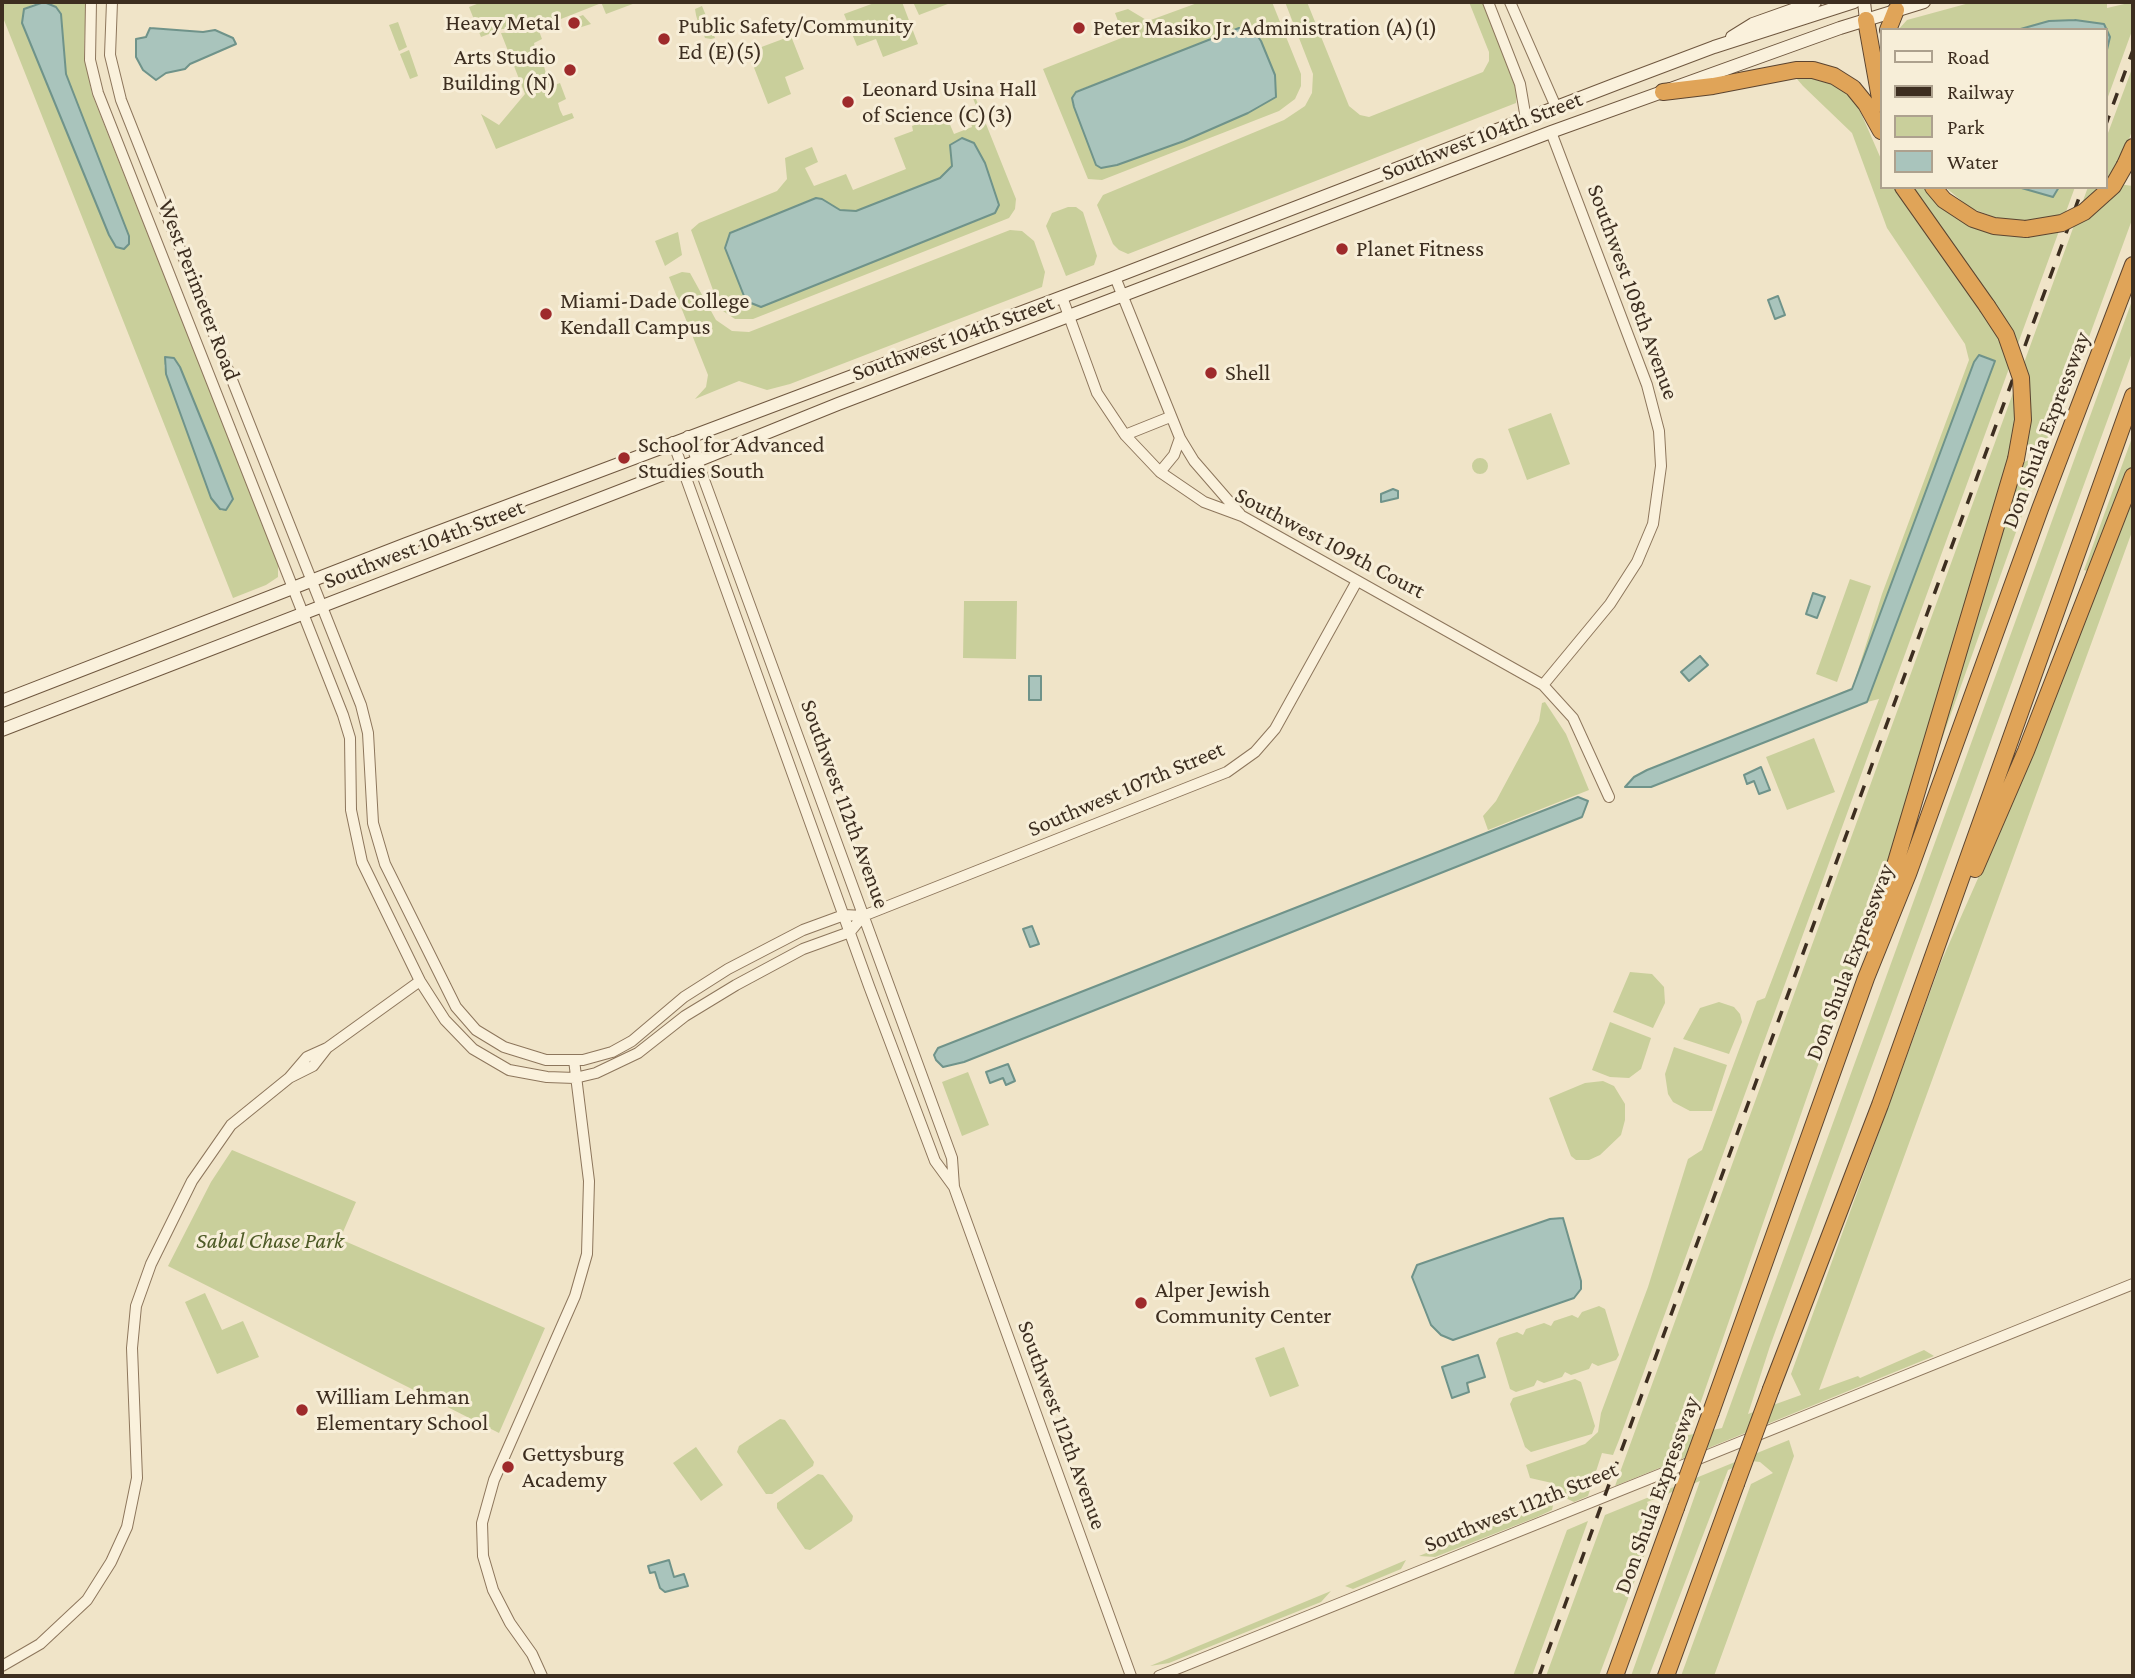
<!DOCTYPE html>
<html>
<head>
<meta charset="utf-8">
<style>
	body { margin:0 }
	#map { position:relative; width:2135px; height:1678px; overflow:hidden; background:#f0e4c8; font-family:"Crimson Pro",serif }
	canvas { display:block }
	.frame { position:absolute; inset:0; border:4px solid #3d2e20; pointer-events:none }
	.legend { position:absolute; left:1880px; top:28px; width:228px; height:161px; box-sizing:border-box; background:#f7eed8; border:2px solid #ada18e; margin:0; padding:9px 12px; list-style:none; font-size:21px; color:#3d2e20 }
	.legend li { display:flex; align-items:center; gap:14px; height:35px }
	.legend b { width:35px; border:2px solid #ada18e }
</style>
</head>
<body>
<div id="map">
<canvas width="2135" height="1678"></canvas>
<div class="frame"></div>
<ul class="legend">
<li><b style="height:9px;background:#faf1dc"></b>Road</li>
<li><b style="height:9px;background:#3d2e20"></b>Railway</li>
<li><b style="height:19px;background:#c9cf9b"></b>Park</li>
<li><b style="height:19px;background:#a9c4bc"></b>Water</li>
</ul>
</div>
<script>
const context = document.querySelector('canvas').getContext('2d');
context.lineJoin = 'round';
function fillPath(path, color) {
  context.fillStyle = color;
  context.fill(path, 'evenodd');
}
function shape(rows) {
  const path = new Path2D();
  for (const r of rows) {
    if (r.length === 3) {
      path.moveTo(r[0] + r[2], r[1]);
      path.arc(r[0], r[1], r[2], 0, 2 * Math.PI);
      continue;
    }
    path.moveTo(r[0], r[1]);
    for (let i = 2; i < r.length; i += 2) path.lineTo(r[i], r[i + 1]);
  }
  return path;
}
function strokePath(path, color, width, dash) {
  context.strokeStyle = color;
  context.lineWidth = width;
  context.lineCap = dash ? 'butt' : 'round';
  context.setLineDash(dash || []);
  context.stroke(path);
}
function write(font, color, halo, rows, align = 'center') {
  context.font = font + ' "Crimson Pro",serif';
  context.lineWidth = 6;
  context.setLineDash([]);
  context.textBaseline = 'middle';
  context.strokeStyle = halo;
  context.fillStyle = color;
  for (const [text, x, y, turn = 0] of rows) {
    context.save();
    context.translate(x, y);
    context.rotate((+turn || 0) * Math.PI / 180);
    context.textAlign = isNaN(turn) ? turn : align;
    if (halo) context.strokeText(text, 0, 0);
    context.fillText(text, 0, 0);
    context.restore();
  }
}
fillPath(shape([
	[2,2,38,2,24,9,22,23,109,235,118,248,124,249,123,224,66,74,61,14,56,7,44,2,86,2,84,52,92,94,278,563,278,577,266,585,233,598,2,15],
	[174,358,232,496,222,511,211,498,166,374,164,365],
	[482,2,598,2,599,4,538,28,502,29,481,37,469,7],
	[601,2,638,2,606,14],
	[877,2,902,2,918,44,883,57,876,39,857,46,844,14],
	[913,2,941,3,953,2,919,15],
	[1200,2,1272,2,1301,74,1301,86,1295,99,1279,111,1102,180,1088,179,1043,69,1124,37,1115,13,1128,9,1148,21],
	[1246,29,1256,34,1276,96,1248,113,1184,141,1117,165,1096,165,1074,107,1072,101,1076,91],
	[1285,2,1307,2,1349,106,1360,115,1369,117,1483,72,1489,61,1489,52,1469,2,1482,2,1517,89,1516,103,1128,254,1119,250,1113,244,1097,205,1103,195,1284,120,1305,106,1312,93,1313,74],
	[1973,2,2107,2,2107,8,2133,2,2133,28,2105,105,2105,30,1898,30,1907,20],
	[702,6,715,38,711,39,705,38,701,27,706,25,704,21,698,22,696,15,695,9],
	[583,15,591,24,572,30,568,21],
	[398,22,407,47,399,51,389,25],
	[539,31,542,39,534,43,536,52,540,57,548,53,552,62,544,66,548,82,552,86,560,83,566,99,558,103,560,110,563,116,572,113,574,118,496,149,481,114,499,125,525,94,501,33],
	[791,36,804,69,785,77,791,94,768,104,748,52],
	[409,50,418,76,410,79,400,54],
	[2133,66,2133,128,2120,164,2118,184,2133,186,2133,217,2063,408,2060,409,1932,767,2022,463,2038,456,2030,445,2014,441,1879,890,1698,1410,1675,1423,1684,1435,1689,1435,1722,1428,2133,298,2133,350,1770,1346,1748,1414,1801,1395,1791,1374,1941,962,2006,815,2133,489,2133,529,1819,1390,1858,1376,1860,1378,1924,1350,1934,1356,1615,1486,2088,187,2105,187,2105,141],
	[1798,75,1827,80,1854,97,1881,159,1881,187,1894,187,1983,309,1910,187,1923,187,1954,217,1996,234,2000,219,1970,208,1945,187,2075,187,1619,1440,1613,1455,1602,1453,1588,1496,1574,1502,1563,1497,1583,1487,1562,1496,1552,1483,1530,1478,1526,1465,1585,1444,1598,1432,1601,1413,1648,1287,1688,1159,1702,1150,1757,1001,1765,998,1879,699,1867,702,1994,361,1979,355,1974,362,1852,689,1882,594,1969,360,1965,344,1887,228,1852,133,1803,86,1797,79],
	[965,78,968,79,1016,199,1015,209,1009,218,753,319,735,319,723,311,717,301,691,230,699,223,777,191,787,179,785,158,812,147,818,162,805,168,814,186,846,174,853,190,906,169,894,138,913,131,912,126,945,113,954,134,972,127,970,120,980,116],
	[985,163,999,205,989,216,761,307,746,301,725,248,730,233,735,230,816,198,840,210,861,211,940,178,952,166],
	[1068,207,1076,207,1083,212,1097,256,1094,265,1066,276,1046,226,1052,213],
	[1010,230,1022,231,1034,241,1045,272,1042,287,790,384,767,390,739,381,695,399,706,387,708,375,669,277,682,272,690,273,716,320,732,331,749,332],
	[678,232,682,255,665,266,655,241],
	[1551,413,1570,464,1527,480,1508,429],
	[2133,435,2133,467,2090,572,2084,570],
	[1480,466,8],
	[1850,579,1871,586,1837,682,1816,674],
	[964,601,1017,601,1016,659,963,658],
	[1545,702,1566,734,1589,790,1488,830,1483,816,1496,801,1539,721,1542,703],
	[1814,738,1835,792,1787,810,1766,757],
	[1630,972,1652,974,1664,987,1665,1003,1653,1028,1613,1012],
	[1719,1002,1734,1007,1740,1014,1742,1022,1729,1054,1683,1039,1700,1008],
	[1610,1022,1651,1038,1641,1069,1629,1078,1610,1077,1592,1070],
	[1674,1047,1727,1065,1712,1111,1690,1111,1673,1102,1668,1094,1665,1074],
	[968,1072,989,1125,962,1136,942,1082],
	[1603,1081,1614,1086,1625,1104,1625,1120,1621,1135,1600,1155,1589,1160,1576,1160,1571,1156,1549,1098,1585,1083],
	[232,1150,356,1202,340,1239,545,1328,499,1433,168,1266,211,1182],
	[205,1293,222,1330,243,1321,259,1357,217,1374,185,1302],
	[1599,1306,1605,1309,1619,1355,1616,1360,1598,1366,1592,1363,1589,1369,1571,1375,1565,1372,1562,1377,1544,1383,1537,1380,1534,1386,1516,1392,1510,1389,1496,1343,1499,1338,1517,1332,1523,1335,1526,1329,1544,1323,1551,1326,1554,1321,1572,1315,1578,1318,1582,1312],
	[1284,1347,1299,1386,1270,1397,1255,1358],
	[1575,1379,1581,1382,1595,1426,1592,1434,1531,1452,1525,1447,1510,1404,1513,1398],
	[780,1419,785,1420,814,1462,813,1466,772,1494,766,1494,737,1452,739,1446],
	[1789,1440,1794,1456,1714,1676,1681,1676,1751,1484,1773,1473,1760,1462,1751,1461,1728,1470,1649,1676,1631,1676,1700,1481,1647,1502,1656,1524,1599,1676,1546,1676,1605,1515],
	[696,1447,723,1485,701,1501,673,1463],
	[818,1474,823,1475,853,1516,852,1521,810,1550,805,1549,777,1508,777,1503],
	[1554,1501,1552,1510,1537,1517,1435,1557,1419,1556],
	[1588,1521,1532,1676,1513,1676,1567,1530],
	[1406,1560,1401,1569,1353,1589,1345,1586],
	[1331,1591,1321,1602,1169,1663,1150,1666]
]), '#c9cf9b');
const water = shape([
	[44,2,56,7,61,14,66,74,129,236,129,244,124,249,116,247,109,235,22,23,24,9,44,2],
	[2075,20,2104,24,2110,37,2105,58,2105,30,2017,30,2049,21,2075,20],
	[150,28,203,32,215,30,233,38,236,44,190,64,185,69,166,73,156,80,143,70,136,57,136,39,146,37,150,28],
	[1239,28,1256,34,1261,41,1275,75,1276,97,1248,113,1184,141,1117,165,1101,168,1096,165,1074,107,1072,98,1076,92,1239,28],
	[962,138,974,143,985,163,999,205,995,213,761,307,746,301,725,248,730,233,816,198,822,199,840,210,856,211,940,178,952,166,950,145,962,138],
	[2018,187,2059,187,2053,197,2018,187],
	[1778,296,1785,315,1775,319,1768,300,1778,296],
	[1979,355,1995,361,1867,702,1651,787,1625,787,1634,777,1647,770,1852,689,1974,362,1979,355],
	[165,357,174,358,180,367,213,448,233,499,226,510,220,509,211,498,166,374,165,357],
	[1393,489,1398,491,1398,498,1381,502,1381,494,1393,489],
	[1813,593,1825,597,1817,618,1806,614,1813,593],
	[1700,656,1708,665,1689,681,1681,672,1700,656],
	[1029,676,1041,676,1041,700,1029,700,1029,676],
	[1761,767,1770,790,1759,794,1754,781,1747,784,1744,775,1761,767],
	[1578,797,1588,801,1582,817,964,1062,943,1067,936,1060,934,1055,938,1048,1578,797],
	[1032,926,1039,944,1030,947,1023,929,1032,926],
	[1008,1064,1015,1081,1006,1085,1003,1078,990,1083,986,1072,1008,1064],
	[1563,1218,1581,1281,1581,1289,1574,1298,1453,1340,1441,1335,1431,1325,1412,1277,1417,1265,1550,1219,1563,1218],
	[1478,1355,1485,1377,1467,1383,1469,1392,1452,1398,1442,1367,1478,1355],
	[669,1560,674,1577,684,1574,688,1586,665,1592,660,1588,655,1572,650,1573,648,1566,669,1560]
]);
fillPath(water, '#a9c4bc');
strokePath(water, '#6f938a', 2);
const tertiary = shape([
	[91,2,90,60,98,93,343,715,350,738,351,810,362,862,420,981,445,1020,473,1049,509,1070,547,1077,575,1078,596,1073,638,1053,685,1016,736,985,803,949,850,932,863,916],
	[112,2,110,55,121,100,361,705,368,733,373,823,385,864,456,1007,476,1030,504,1047,546,1060,583,1060,612,1052,632,1041,684,997,728,969,803,930,844,915,863,916,1227,772,1255,752,1275,729,1357,581],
	[1488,2,1520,84,1526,119],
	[1510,2,1556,107],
	[1115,277,1180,438,1194,461,1240,514],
	[1062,297,1097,393,1125,435,1160,472,1204,502,1242,516,1543,685,1573,718,1609,797],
	[1125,435,1170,417],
	[688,436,952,1158,954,1187],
	[673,442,869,986,935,1161,954,1187,959,1201,1131,1676],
	[1160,472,1174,455,1180,438],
	[1543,685,1610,604,1637,562,1653,524,1661,466,1659,431,1647,385,1551,132],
	[289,1078,307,1057,327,1048,420,981],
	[2,1666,40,1644,87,1600,111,1562,127,1527,137,1478,132,1348,136,1306,151,1264,192,1181,231,1125,289,1078,313,1066,327,1048],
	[542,1676,532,1654,510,1623,493,1590,483,1556,482,1523,494,1480,575,1296,587,1254,589,1181,574,1060],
	[1159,1676,2133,1284]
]);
const secondary = shape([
	[1864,2,1866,20],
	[1732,37,1753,24,1815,2],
	[2,701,406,544,1115,277,1616,84,1714,47,1854,2],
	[2,730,682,467,838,404,1551,132,1840,28,1924,2]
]);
const motorway = shape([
	[1866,20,1881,104],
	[1888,30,1896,10],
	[1663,92,1713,86,1796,70,1813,70,1834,76,1853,88,1866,104,1881,131],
	[2125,165,2133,147],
	[1903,187,1987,306],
	[1933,187,1944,200,1973,219,1994,226,2026,229],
	[1975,869,2026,751,2133,476],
	[1873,939,2016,459],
	[1771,1389,1880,1105,2133,396],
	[1711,1412,1866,978,1908,874,2040,509,2133,265],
	[1615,1676,1676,1508],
	[1666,1676,1736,1484]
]);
strokePath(tertiary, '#8d765c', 12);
strokePath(secondary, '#6f573f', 14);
strokePath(motorway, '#5b4430', 18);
strokePath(tertiary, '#faf1dc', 10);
strokePath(secondary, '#faf1dc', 12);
strokePath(motorway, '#e0a458', 16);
strokePath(shape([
	[2105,127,2133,50],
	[1539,1676,2083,187]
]), '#3d2e20', 3.5, [12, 12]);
const motorwayBridge = shape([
	[2026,229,2062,223,2084,212,2113,186,2125,165],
	[1987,306,2006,335,2021,378,2023,420,2016,459],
	[1736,1484,1771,1389],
	[1676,1508,1711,1412]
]);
strokePath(motorwayBridge, '#5b4430', 18, []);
strokePath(motorwayBridge, '#e0a458', 16);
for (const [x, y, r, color] of [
	[574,23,7,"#9e2a2b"],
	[1079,28,7,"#9e2a2b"],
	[664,39,7,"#9e2a2b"],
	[570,70,7,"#9e2a2b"],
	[848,102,7,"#9e2a2b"],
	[1342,249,7,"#9e2a2b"],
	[546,314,7,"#9e2a2b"],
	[1211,373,7,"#9e2a2b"],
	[624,458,7,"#9e2a2b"],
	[1141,1303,7,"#9e2a2b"],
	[302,1410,7,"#9e2a2b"],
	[508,1467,7,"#9e2a2b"]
]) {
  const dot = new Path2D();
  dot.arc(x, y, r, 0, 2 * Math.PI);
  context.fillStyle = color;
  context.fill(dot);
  strokePath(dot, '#f7eed8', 2.5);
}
write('23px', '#3d2e20', '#f7eed8', [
	["Heavy Metal",560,23,"right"],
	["Public Safety/Community",678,26],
	["Ed (E)(5)",678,52],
	["Peter Masiko Jr. Administration (A)(1)",1093,28],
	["Arts Studio",556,57,"right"],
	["Building (N)",556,83,"right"],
	["Leonard Usina Hall",862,89],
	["of Science (C)(3)",862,115],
	["Planet Fitness",1356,249],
	["Miami-Dade College",560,301],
	["Kendall Campus",560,327],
	["Shell",1225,373],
	["School for Advanced",638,445],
	["Studies South",638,471],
	["Alper Jewish",1155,1290],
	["Community Center",1155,1316],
	["William Lehman",316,1397],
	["Elementary School",316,1423],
	["Gettysburg",522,1454],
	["Academy",522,1480]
], 'left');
write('23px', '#3d2e20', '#f7eed8', [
	["Southwest 104th Street",1482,136,-21],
	["West Perimeter Road",199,290,69],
	["Southwest 108th Avenue",1633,292,70],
	["Southwest 104th Street",953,338,-20],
	["Don Shula Expressway",2046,430,-69],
	["Southwest 109th Court",1330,543,28],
	["Southwest 104th Street",424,544,-21],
	["Southwest 107th Street",1126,789,-23],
	["Southwest 112th Avenue",845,804,70],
	["Don Shula Expressway",1850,962,-69],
	["Southwest 112th Avenue",1062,1425,70],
	["Don Shula Expressway",1657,1495,-70],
	["Southwest 112th Street",1521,1507,-22]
]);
write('italic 23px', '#4d5a26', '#f7eed8', [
	["Sabal Chase Park",270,1241]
]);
</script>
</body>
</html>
